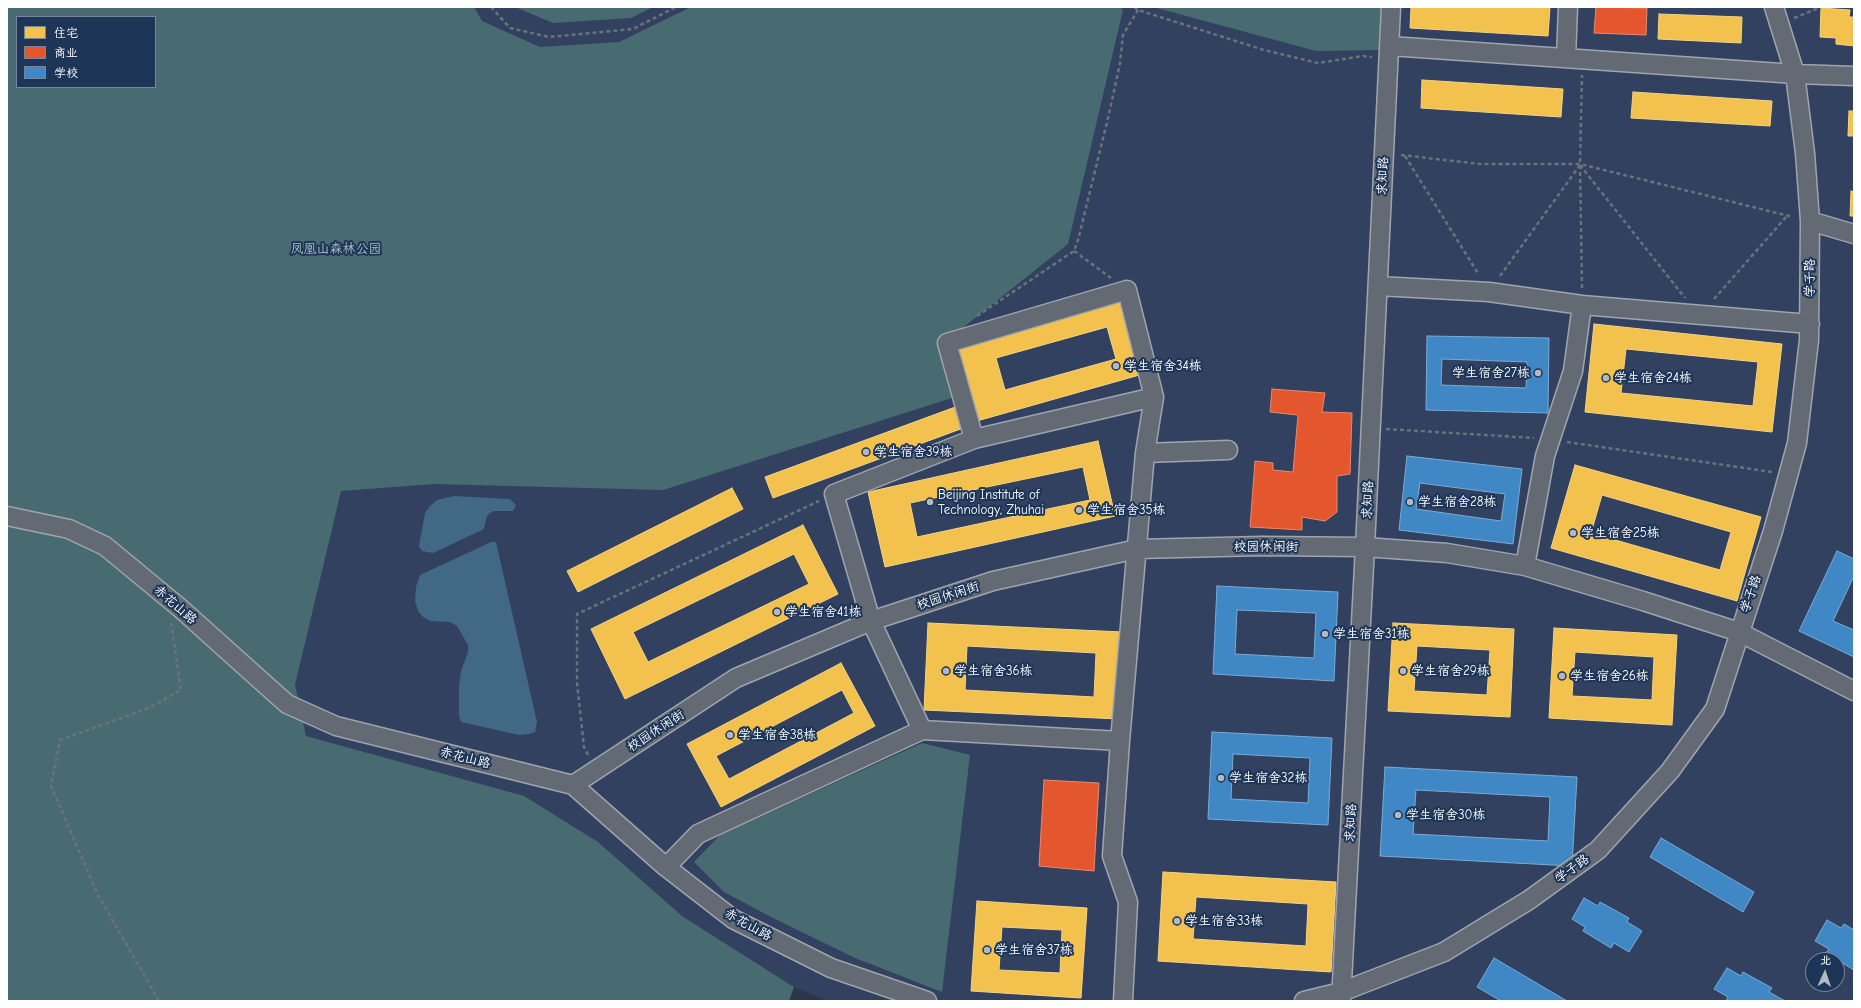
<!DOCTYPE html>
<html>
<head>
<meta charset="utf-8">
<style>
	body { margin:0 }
	#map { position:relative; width:1861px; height:1008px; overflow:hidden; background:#2a374a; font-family:"Comic Neue","LXGW WenKai TC",sans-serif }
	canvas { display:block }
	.frame { position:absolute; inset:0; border:8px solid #fff; pointer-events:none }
	.legend { position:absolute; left:16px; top:16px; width:140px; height:72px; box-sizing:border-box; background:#1d3557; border:1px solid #77869a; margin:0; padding:5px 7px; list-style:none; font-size:12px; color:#fff }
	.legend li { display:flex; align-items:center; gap:8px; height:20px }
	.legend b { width:20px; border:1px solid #77869a }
	.north { position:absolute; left:1805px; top:952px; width:40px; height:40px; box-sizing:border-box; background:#1d3557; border:1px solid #77869a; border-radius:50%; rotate:3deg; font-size:11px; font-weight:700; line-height:16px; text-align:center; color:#fff }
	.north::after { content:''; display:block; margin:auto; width:14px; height:18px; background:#b4b9c0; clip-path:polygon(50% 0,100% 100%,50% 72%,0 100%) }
</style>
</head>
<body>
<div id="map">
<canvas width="1861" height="1008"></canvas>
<div class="frame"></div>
<ul class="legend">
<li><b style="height:11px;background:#f2c14e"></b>住宅</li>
<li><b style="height:11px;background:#e4572e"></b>商业</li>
<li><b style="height:11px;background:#3f88c5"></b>学校</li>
</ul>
<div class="north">北</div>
</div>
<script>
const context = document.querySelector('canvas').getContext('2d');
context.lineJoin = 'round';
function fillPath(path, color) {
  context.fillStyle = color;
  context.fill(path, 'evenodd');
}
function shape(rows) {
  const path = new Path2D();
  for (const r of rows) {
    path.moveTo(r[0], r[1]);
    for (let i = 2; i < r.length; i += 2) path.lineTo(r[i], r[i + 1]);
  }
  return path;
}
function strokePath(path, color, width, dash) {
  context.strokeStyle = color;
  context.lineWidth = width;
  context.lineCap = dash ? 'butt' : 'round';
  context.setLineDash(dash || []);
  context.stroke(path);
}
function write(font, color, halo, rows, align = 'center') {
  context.font = font + ' "Comic Neue","LXGW WenKai TC",sans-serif';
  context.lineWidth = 4;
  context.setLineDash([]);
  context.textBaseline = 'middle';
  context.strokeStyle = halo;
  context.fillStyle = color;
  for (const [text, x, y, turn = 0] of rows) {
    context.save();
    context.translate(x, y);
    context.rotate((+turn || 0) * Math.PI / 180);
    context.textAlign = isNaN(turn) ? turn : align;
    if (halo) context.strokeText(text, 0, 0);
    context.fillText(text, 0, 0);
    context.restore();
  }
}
fillPath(shape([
	[7,7,1854,7,1854,1001,828,1001,794,987,682,916,7,1001],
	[17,17,155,17,155,87,17,87],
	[1813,960,1837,960,1837,984,1813,984]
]), '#31415f');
fillPath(shape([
	[7,7,474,7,482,21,540,47,619,42,691,7,1121,7,1123,10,1068,244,940,346,952,398,663,490,434,484,341,491,295,685,306,736,524,796,598,842,682,916,794,987,789,1001,7,1001],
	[17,17,155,17,155,87,17,87],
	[515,7,653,7,631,18,553,23],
	[1153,7,1384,7,1382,50,1316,51],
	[922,743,970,755,942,992,855,958,773,918,724,892,694,862,720,835]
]), '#476b70');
fillPath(shape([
	[454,496,510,499,516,505,513,511,494,511,490,513,487,516,484,528,482,530,433,553,422,551,419,546,425,513,430,506,437,500],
	[491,542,496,542,537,722,535,732,529,734,519,735,461,722,459,716,459,686,461,671,468,652,468,645,457,626,450,622,431,621,423,617,418,611,415,601,416,587,420,575]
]), '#416885');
const homes = shape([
	[1411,7,1550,7,1548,36,1410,28,1411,7],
	[1821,8,1850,10,1849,17,1854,17,1854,46,1836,44,1836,38,1820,37,1821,8],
	[1659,14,1742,17,1741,43,1658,39,1659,14],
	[1422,80,1563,89,1561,117,1421,108,1422,80],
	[1633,92,1772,101,1770,126,1631,118,1633,92],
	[1849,111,1854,111,1854,136,1848,136,1849,111],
	[1851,191,1854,192,1854,216,1850,216,1851,191],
	[1122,299,1143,374,977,421,955,346,1122,299],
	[1107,327,1116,359,1005,390,996,358,1107,327],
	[1594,324,1782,344,1772,432,1585,412,1594,324],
	[1626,349,1758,362,1753,406,1621,393,1626,349],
	[958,406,966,427,773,498,765,477,958,406],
	[1098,441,1115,516,885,567,868,492,1098,441],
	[1083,467,1090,500,917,537,910,503,1083,467],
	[1575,465,1761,517,1737,601,1551,548,1575,465],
	[1602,495,1731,532,1720,570,1591,533,1602,495],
	[732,488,743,509,578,592,567,571,732,488],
	[803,525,838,594,625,699,591,629,803,525],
	[794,554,809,584,648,662,633,632,794,554],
	[928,623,1123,632,1119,719,924,710,928,623],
	[967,646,1096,653,1094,697,965,690,967,646],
	[1393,623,1514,629,1510,717,1388,711,1393,623],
	[1417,646,1490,650,1487,695,1414,691,1417,646],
	[1554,628,1677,635,1672,725,1549,718,1554,628],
	[1575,652,1654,657,1652,700,1572,696,1575,652],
	[841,663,875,726,721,807,687,744,841,663],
	[842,690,854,713,729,779,716,756,842,690],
	[1163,872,1336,882,1331,972,1158,961,1163,872],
	[1196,897,1308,904,1306,946,1193,939,1196,897],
	[977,901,1087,908,1081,998,971,991,977,901],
	[1002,927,1062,930,1060,973,999,970,1002,927]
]);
fillPath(homes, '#f2c14e');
strokePath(homes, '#f6d483', 1);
const shops = shape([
	[1596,7,1647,8,1646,35,1594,33,1596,7],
	[1272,389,1325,393,1322,412,1352,413,1350,474,1337,476,1337,512,1325,521,1302,517,1302,530,1250,527,1255,461,1273,463,1273,470,1293,472,1298,415,1270,412,1272,389],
	[1044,780,1099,783,1094,871,1039,866,1044,780]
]);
fillPath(shops, '#e4572e');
strokePath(shops, '#ec896d', 1);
const schools = shape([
	[1427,336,1549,338,1548,413,1426,410,1427,336],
	[1442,359,1527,362,1526,388,1441,385,1442,359],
	[1407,456,1522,469,1513,544,1399,530,1407,456],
	[1420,483,1505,494,1501,521,1416,509,1420,483],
	[1837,551,1854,559,1854,578,1853,578,1833,621,1854,630,1854,657,1799,631,1837,551],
	[1217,586,1338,592,1334,681,1213,674,1217,586],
	[1237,610,1316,613,1314,658,1235,654,1237,610],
	[1212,732,1332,738,1328,825,1208,819,1212,732],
	[1233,754,1310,758,1308,803,1231,799,1233,754],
	[1385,767,1577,777,1572,866,1380,856,1385,767],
	[1416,790,1550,797,1548,841,1413,834,1416,790],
	[1661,838,1754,892,1743,912,1650,857,1661,838],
	[1584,898,1598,906,1600,902,1629,918,1627,922,1642,931,1629,952,1614,943,1611,948,1583,931,1585,927,1572,919,1584,898],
	[1827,920,1841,928,1844,924,1854,930,1854,970,1826,953,1829,949,1815,941,1827,920],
	[1494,958,1567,1001,1501,1001,1477,987,1494,958],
	[1727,968,1741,976,1743,972,1772,988,1769,992,1785,1001,1726,1001,1728,997,1714,989,1727,968]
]);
fillPath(schools, '#3f88c5');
strokePath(schools, '#79acd6', 1);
const minor = shape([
	[1390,46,1795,74,1854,76],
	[1566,58,1568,7],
	[1810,221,1854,234],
	[1378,286,1489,292,1582,305,1810,324],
	[1145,453,1154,397,1127,290,947,343,974,439,1154,397],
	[7,516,69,529,105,546,180,608,287,704,336,726,573,785,666,867,733,919,831,968,927,1001],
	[1525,566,1545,456,1573,371,1582,305],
	[922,730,871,621,834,494,974,439],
	[573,785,736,678,871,621,993,581,1137,549,1262,546,1365,547,1447,553,1525,566,1643,601,1739,632,1854,691],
	[666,867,698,834,922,730,1120,741],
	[1123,1001,1128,902,1112,856,1120,741,1145,453,1228,450],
	[1304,1001,1341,992,1444,952,1529,900,1598,850,1670,771,1715,709,1773,531,1797,443,1809,340,1810,221,1805,153,1795,74,1774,7],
	[1341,1001,1365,547,1391,7]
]);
strokePath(minor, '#9fa5ae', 21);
strokePath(shape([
	[491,7,510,28,549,37,633,29,676,7],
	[1134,7,1138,10,1264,50,1318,63,1363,56,1372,57],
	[1794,18,1821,7],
	[1401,155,1480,164,1580,164,1793,217],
	[1405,156,1479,275],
	[1580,165,1685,298],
	[1074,251,1111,278],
	[1500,276,1580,165],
	[1582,288,1580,164,1582,75],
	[1714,299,1787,216],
	[977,316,1074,251,1078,240,1109,114,1120,63,1123,35,1138,10],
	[1386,429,1534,438],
	[1567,442,1772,472],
	[588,755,584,747,577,683,577,614,819,501],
	[159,1001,98,895,51,786,60,740,149,708,181,690,171,622]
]), '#6a727c', 2.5, [4, 3]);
strokePath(minor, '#636a74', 18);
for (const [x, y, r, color] of [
	[1116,366,4,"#b4b9c0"],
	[1538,373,4,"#b4b9c0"],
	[1606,378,4,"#b4b9c0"],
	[866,452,4,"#b4b9c0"],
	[930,502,4,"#b4b9c0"],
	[1410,502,4,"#b4b9c0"],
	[1079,510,4,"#b4b9c0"],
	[1573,533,4,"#b4b9c0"],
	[777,612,4,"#b4b9c0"],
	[1325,634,4,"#b4b9c0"],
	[946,671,4,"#b4b9c0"],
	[1403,671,4,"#b4b9c0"],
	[1562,676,4,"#b4b9c0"],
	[730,735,4,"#b4b9c0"],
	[1221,778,4,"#b4b9c0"],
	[1398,815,4,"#b4b9c0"],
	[1177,921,4,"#b4b9c0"],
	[987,950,4,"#b4b9c0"]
]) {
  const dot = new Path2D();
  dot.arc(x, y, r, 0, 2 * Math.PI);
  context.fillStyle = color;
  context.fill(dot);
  strokePath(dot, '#1d3557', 1.5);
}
write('13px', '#fff', '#1d3557', [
	["求知路",1383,176,-87],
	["学子路",1810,278,-90],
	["求知路",1368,500,-87],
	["校园休闲街",1266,547],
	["学子路",1751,594,-71],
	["校园休闲街",948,596,-18],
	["赤花山路",175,605,41],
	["校园休闲街",656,731,-33],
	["赤花山路",465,758,14],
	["求知路",1351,823,-87],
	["学子路",1572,869,-36],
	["赤花山路",748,925,29]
]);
write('13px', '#aec0c1', '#1d3557', [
	["凤凰山森林公园",336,249]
]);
write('13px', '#fff', '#1d3557', [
	["学生宿舍34栋",1124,366],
	["学生宿舍27栋",1530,373,"right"],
	["学生宿舍24栋",1614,378],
	["学生宿舍39栋",874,452],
	["Beijing Institute of",938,495],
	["Technology, Zhuhai",938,510],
	["学生宿舍28栋",1418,502],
	["学生宿舍35栋",1087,510],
	["学生宿舍25栋",1581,533],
	["学生宿舍41栋",785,612],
	["学生宿舍31栋",1333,634],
	["学生宿舍36栋",954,671],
	["学生宿舍29栋",1411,671],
	["学生宿舍26栋",1570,676],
	["学生宿舍38栋",738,735],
	["学生宿舍32栋",1229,778],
	["学生宿舍30栋",1406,815],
	["学生宿舍33栋",1185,921],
	["学生宿舍37栋",995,950]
], 'left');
</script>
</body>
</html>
